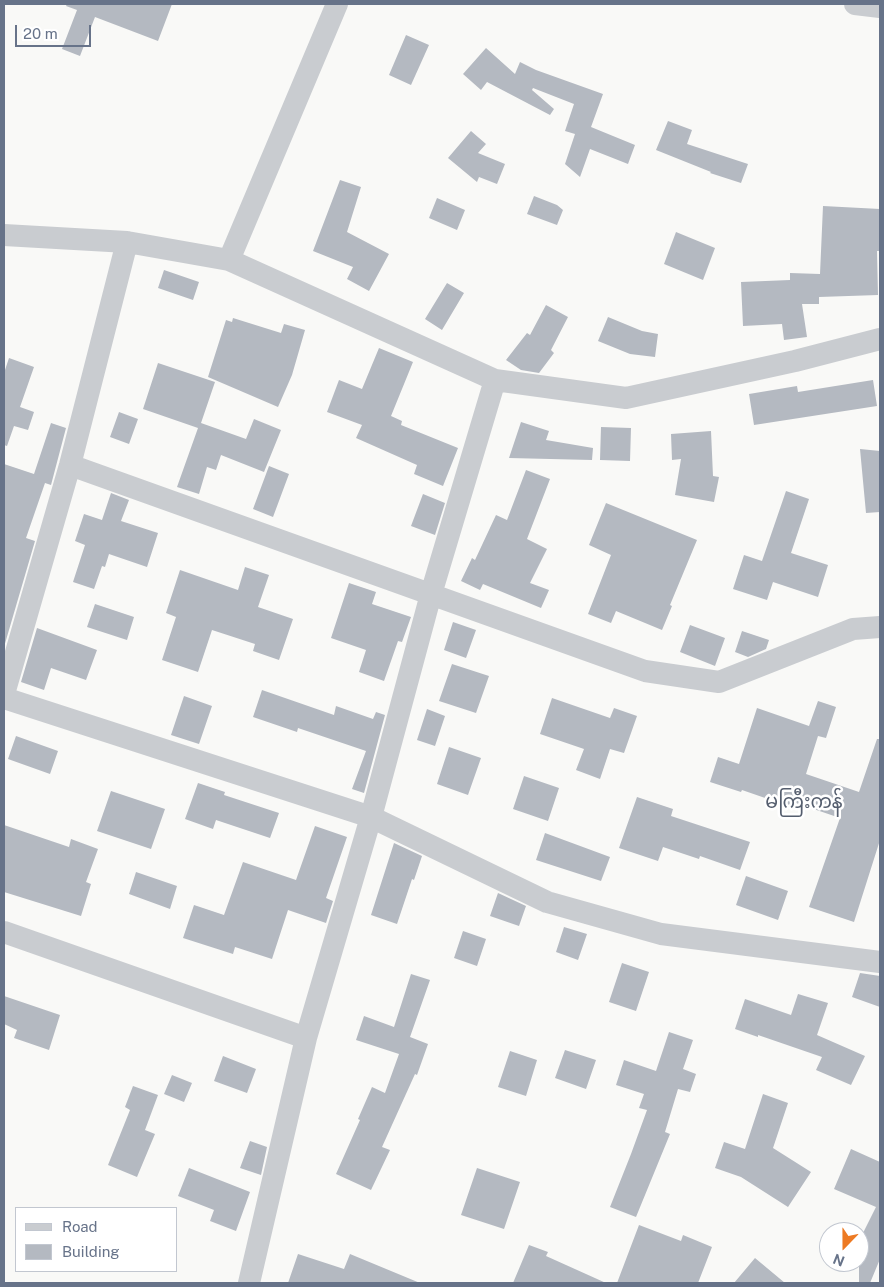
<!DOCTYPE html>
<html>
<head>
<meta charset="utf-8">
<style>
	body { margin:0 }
	#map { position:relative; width:884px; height:1287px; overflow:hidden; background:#f9f9f7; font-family:"Public Sans",sans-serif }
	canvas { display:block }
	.frame { position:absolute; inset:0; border:5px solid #677389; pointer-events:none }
	.legend { position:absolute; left:15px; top:1207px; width:162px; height:65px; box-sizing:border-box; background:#fff; border:1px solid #c2c7d0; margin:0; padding:6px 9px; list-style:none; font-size:15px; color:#677389 }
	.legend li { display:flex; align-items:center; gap:10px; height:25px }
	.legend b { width:25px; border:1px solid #c2c7d0 }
	.north { position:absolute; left:819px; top:1222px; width:50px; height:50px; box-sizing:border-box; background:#fff; border:1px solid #c2c7d0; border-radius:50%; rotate:202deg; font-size:14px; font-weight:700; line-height:20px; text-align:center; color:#677389 }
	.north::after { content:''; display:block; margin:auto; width:18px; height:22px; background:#ed7a23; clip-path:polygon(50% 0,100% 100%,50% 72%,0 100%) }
	.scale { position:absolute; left:15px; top:25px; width:76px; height:22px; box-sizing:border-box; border:2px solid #677389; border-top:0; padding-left:6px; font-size:15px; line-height:18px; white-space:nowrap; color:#677389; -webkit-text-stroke:4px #fff; paint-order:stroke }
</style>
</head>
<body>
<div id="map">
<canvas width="884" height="1287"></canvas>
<div class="frame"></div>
<ul class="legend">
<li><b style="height:6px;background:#c9ccd0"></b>Road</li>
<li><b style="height:14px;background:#b4b9c1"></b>Building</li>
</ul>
<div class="north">N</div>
<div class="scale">20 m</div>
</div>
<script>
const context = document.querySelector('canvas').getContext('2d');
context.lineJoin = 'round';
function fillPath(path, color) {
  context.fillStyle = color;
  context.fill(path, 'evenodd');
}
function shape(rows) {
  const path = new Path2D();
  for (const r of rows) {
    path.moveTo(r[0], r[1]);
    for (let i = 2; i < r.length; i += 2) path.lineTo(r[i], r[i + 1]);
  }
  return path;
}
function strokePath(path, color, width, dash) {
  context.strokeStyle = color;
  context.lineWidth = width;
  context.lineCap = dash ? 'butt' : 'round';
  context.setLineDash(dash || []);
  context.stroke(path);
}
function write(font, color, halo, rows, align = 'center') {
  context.font = font + ' "Public Sans","Noto Sans Myanmar",sans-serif';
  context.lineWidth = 5;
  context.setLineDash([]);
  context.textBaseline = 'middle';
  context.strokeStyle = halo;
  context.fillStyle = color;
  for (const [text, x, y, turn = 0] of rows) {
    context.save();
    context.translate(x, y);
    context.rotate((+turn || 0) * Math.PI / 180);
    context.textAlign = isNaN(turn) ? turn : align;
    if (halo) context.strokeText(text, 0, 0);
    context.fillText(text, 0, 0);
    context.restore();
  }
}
fillPath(shape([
	[67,4,172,4,158,41,95,17,80,56,62,49,77,10,66,6],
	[406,35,429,45,411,85,389,75],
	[486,48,515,74,520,62,536,70,603,94,591,127,635,145,628,164,590,149,580,177,565,164,575,134,565,131,574,104,533,88,532,90,554,109,550,115,487,82,481,90,463,74],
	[668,121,692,130,687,144,748,164,741,183,710,173,711,172,656,150],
	[471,131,486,144,478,153,505,164,497,184,479,177,477,182,448,158],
	[340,180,361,187,347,232,389,254,369,291,347,279,353,267,313,251],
	[534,196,557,205,563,210,557,225,527,214],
	[437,198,465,210,457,230,429,218],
	[823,206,880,209,880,251,877,251,878,295,819,297,819,304,802,304,807,337,784,340,782,324,743,326,741,282,790,280,790,273,820,274],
	[676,232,715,248,703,280,664,264],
	[164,270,199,282,193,300,158,288],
	[447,283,464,293,442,330,425,319],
	[546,305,568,317,551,350,554,353,539,373,521,370,506,360,527,333,530,335],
	[608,317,642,331,658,334,655,357,630,354,598,341],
	[233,318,281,333,284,324,305,330,292,375,278,407,208,377,226,320,232,322],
	[379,348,413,362,391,416,402,421,401,425,458,448,443,486,414,474,417,465,356,438,362,425,327,412,339,380,362,389],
	[9,358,34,367,20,407,34,412,28,430,14,426,7,446,4,445,4,373],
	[158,363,215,382,201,423,246,439,254,419,281,430,264,472,221,455,216,470,207,467,199,494,177,487,198,428,143,409],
	[873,380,877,406,754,425,749,394,797,386,798,392],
	[119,412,138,419,129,444,110,437],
	[521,422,549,431,546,440,593,448,592,460,509,458],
	[51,423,66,428,51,485,45,483,26,538,35,541,4,647,4,464,34,474],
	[601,427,631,428,630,461,600,460],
	[711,431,713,476,719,477,714,502,675,495,681,459,672,460,671,434],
	[860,449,880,451,880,512,866,513],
	[269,466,289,474,273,517,253,509],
	[526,470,550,479,527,539,547,549,530,583,549,590,541,608,483,584,480,590,461,581,472,558,475,560,496,515,507,520],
	[786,491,809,499,791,553,828,565,818,597,773,582,767,600,733,589,744,555,762,561],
	[111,493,129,500,121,521,158,533,147,567,109,554,105,567,102,566,94,589,73,582,85,545,75,541,84,514,102,520],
	[423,494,445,503,435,535,411,526],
	[606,503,697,540,670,605,672,606,662,630,616,611,611,623,588,614,611,555,589,545],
	[245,567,269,575,258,607,293,619,279,660,253,651,255,644,212,630,198,672,162,660,176,617,166,613,180,570,238,590],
	[349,583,376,592,372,604,411,617,402,642,398,641,384,681,359,672,366,650,331,638],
	[95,604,134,617,127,640,87,627],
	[453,622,476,630,466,658,444,650],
	[690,625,725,638,715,666,680,652],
	[37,628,97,650,86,680,51,668,44,690,21,682],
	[742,631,769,640,766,649,748,657,735,652],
	[452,664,489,676,476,713,439,701],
	[262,690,334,715,336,706,373,719,376,712,385,715,364,793,352,789,366,751,298,728,297,732,253,717],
	[184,696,212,706,199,744,171,735],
	[552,698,610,718,614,708,637,716,624,753,610,749,600,779,576,770,584,749,540,734],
	[818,701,836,707,826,738,818,736,806,774,859,792,877,739,880,739,880,840,854,922,809,907,840,818,796,803,794,808,742,790,741,792,710,782,718,757,739,764,757,708,809,726],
	[427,709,445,716,435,746,417,740],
	[16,736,58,751,50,774,8,759],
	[449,747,481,758,468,795,437,784],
	[524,776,559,788,548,821,513,809],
	[198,783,225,792,224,795,279,813,270,838,216,820,213,829,185,819],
	[111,791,165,809,151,849,97,831],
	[637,797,673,809,671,816,750,842,740,870,700,856,699,859,663,847,658,861,619,848],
	[4,825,69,847,71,839,98,849,86,882,91,884,81,916,4,892],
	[315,826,347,837,326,898,333,901,326,923,288,910,272,959,235,947,233,954,183,938,194,905,224,915,243,862,296,880],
	[545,833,610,857,601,881,536,860],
	[394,843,422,856,414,880,412,879,397,924,371,915],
	[136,872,177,886,170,909,129,894],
	[746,876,788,891,778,920,736,905],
	[498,893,526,906,519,926,490,916],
	[564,927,587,934,578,960,556,952],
	[463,931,486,939,477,966,454,958],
	[622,963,649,972,636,1011,609,1002],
	[860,973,880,976,880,1007,852,997],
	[411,974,430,980,410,1037,428,1044,417,1075,415,1074,382,1147,390,1150,371,1190,336,1174,360,1120,358,1119,372,1087,385,1093,399,1054,356,1040,364,1016,394,1027],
	[798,994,828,1003,817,1035,865,1056,851,1085,816,1070,822,1057,758,1035,758,1037,735,1029,745,999,791,1015],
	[4,996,60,1015,49,1050,14,1038,17,1030,4,1024],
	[669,1032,693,1040,683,1069,696,1074,690,1092,678,1089,665,1132,670,1134,636,1217,610,1207,631,1154,647,1110,639,1108,644,1094,616,1085,624,1060,656,1071],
	[565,1050,596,1060,586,1089,555,1078],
	[510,1051,537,1060,526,1096,498,1087],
	[223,1056,256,1069,247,1093,214,1081],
	[172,1075,192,1083,184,1102,164,1094],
	[133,1086,158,1095,145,1130,155,1134,137,1177,108,1165,130,1110,125,1107],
	[763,1094,788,1103,773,1148,811,1172,788,1207,741,1177,715,1168,724,1142,745,1149],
	[250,1141,267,1147,261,1175,240,1168],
	[851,1149,880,1162,880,1259,870,1283,859,1283,859,1241,876,1207,834,1189],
	[189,1168,250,1192,236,1231,210,1221,214,1210,178,1196],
	[477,1168,520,1182,504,1229,461,1215],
	[639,1225,681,1241,683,1235,712,1247,698,1283,617,1283],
	[529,1245,548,1252,546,1256,606,1283,513,1283],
	[298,1254,344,1269,350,1254,420,1283,288,1283],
	[755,1258,785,1283,734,1283]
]), '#b4b9c1');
strokePath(shape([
	[855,4,880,7],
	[4,235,127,242,229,260,495,380,626,398,795,361,880,339],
	[229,260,337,4],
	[70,465,645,671,719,682,853,629,880,627],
	[4,694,70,465,127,242],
	[4,698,371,817,547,902,661,934,880,962],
	[4,932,306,1038],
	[249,1283,306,1038,371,817,431,594,495,380]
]), '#c9ccd0', 22);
write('19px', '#555e6e', '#fff', [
	["မကြီးကန်",804,802]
]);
</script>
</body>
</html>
